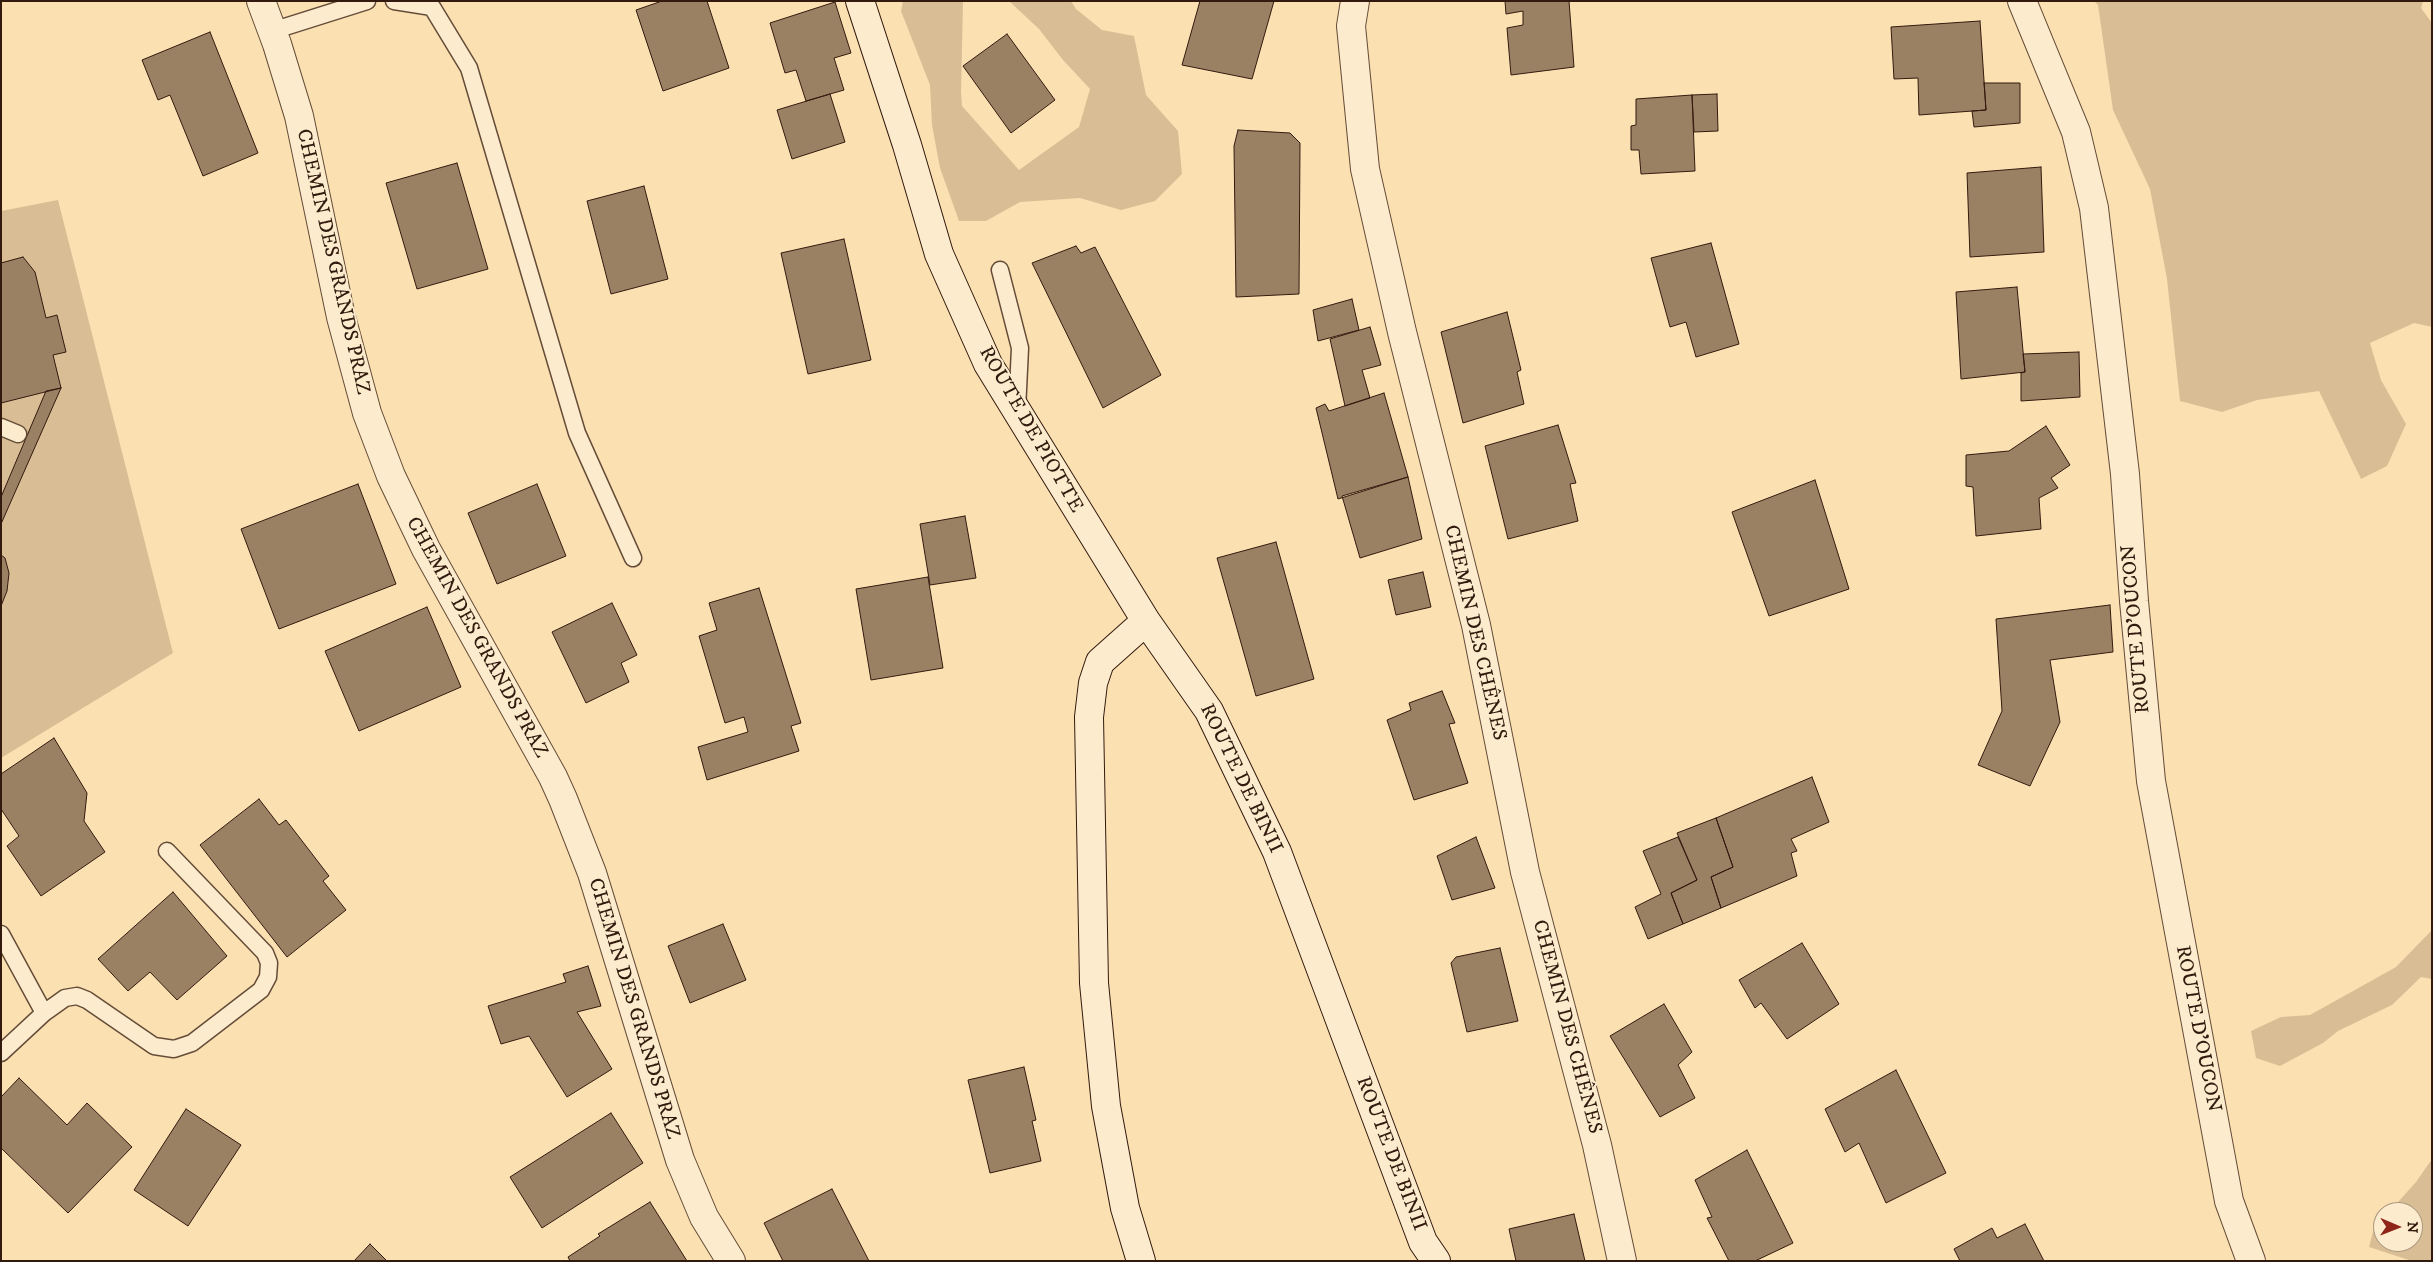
<!DOCTYPE html>
<html>
<head>
<meta charset="utf-8">
<style>
	body { margin:0 }
	#map { position:relative; width:2433px; height:1262px; overflow:hidden; background:#fbe0b1; font-family:"IM FELL DW Pica",serif }
	canvas { display:block }
	.frame { position:absolute; inset:0; border:2px solid #331a0f; pointer-events:none }
	.north { position:absolute; left:2373px; top:1202px; width:50px; height:50px; box-sizing:border-box; background:#fcebcc; border:1px solid #ac9780; border-radius:50%; rotate:91deg; font-size:14px; font-weight:700; line-height:20px; text-align:center; color:#331a0f }
	.north::after { content:''; display:block; margin:auto; width:18px; height:22px; background:#8f2418; clip-path:polygon(50% 0,100% 100%,50% 72%,0 100%) }
</style>
</head>
<body>
<div id="map">
<canvas width="2433" height="1262"></canvas>
<div class="frame"></div>
<div class="north">N</div>
</div>
<script>
const context = document.querySelector('canvas').getContext('2d');
context.lineJoin = 'round';
function fillPath(path, color) {
  context.fillStyle = color;
  context.fill(path, 'evenodd');
}
function shape(rows) {
  const path = new Path2D();
  for (const r of rows) {
    path.moveTo(r[0], r[1]);
    for (let i = 2; i < r.length; i += 2) path.lineTo(r[i], r[i + 1]);
  }
  return path;
}
function strokePath(path, color, width, dash) {
  context.strokeStyle = color;
  context.lineWidth = width;
  context.lineCap = dash ? 'butt' : 'round';
  context.setLineDash(dash || []);
  context.stroke(path);
}
function write(font, color, halo, rows, align = 'center') {
  context.font = font + ' "IM FELL DW Pica",serif';
  context.lineWidth = 4;
  context.setLineDash([]);
  context.textBaseline = 'middle';
  context.strokeStyle = halo;
  context.fillStyle = color;
  for (const [text, x, y, turn = 0] of rows) {
    context.save();
    context.translate(x, y);
    context.rotate((+turn || 0) * Math.PI / 180);
    context.textAlign = isNaN(turn) ? turn : align;
    if (halo) context.strokeText(text, 0, 0);
    context.fillText(text, 0, 0);
    context.restore();
  }
}
fillPath(shape([
	[903,1,963,1,961,92,962,106,1019,170,1079,127,1090,89,1063,60,1039,29,1009,1,1071,1,1076,9,1102,30,1134,36,1146,95,1178,131,1182,174,1155,201,1121,210,1080,198,1020,202,986,221,959,221,940,168,932,125,930,85,901,11],
	[2094,1,2423,1,2421,8,2432,23,2432,327,2414,323,2370,343,2381,380,2406,424,2387,466,2361,479,2319,391,2257,400,2222,412,2180,401,2167,279,2150,189,2113,110,2098,5],
	[58,200,173,653,1,758,1,211],
	[2432,930,2432,979,2421,977,2392,1005,2338,1031,2323,1043,2280,1066,2256,1058,2251,1031,2281,1017,2310,1015,2396,967],
	[2432,1159,2432,1261,2412,1261,2369,1247,2374,1228,2383,1218,2383,1242,2413,1242,2413,1212,2389,1212,2416,1182]
]), '#d9be95');
const building = shape([
	[662,1,707,1,729,68,663,91,636,10,662,1],
	[1200,1,1274,1,1252,79,1182,65,1200,1],
	[1505,1,1569,1,1574,67,1511,75,1507,28,1523,25,1523,11,1506,14,1505,1],
	[835,2,851,53,834,58,844,90,806,101,796,70,785,73,770,23,835,2],
	[1980,21,1986,110,1919,115,1918,78,1894,79,1891,27,1980,21],
	[210,32,258,153,203,176,170,95,158,100,142,60,210,32],
	[1007,34,1055,100,1011,133,963,66,1007,34],
	[1984,83,2020,83,2020,123,1974,127,1972,111,1986,110,1984,83],
	[830,94,845,142,792,159,777,110,830,94],
	[1717,94,1718,131,1694,132,1692,95,1717,94],
	[1692,95,1695,171,1641,174,1639,150,1631,150,1631,126,1636,125,1636,99,1692,95],
	[1238,130,1290,133,1300,143,1299,294,1236,297,1234,146,1238,130],
	[457,163,488,269,417,289,386,183,457,163],
	[2041,167,2044,252,1970,257,1967,173,2041,167],
	[644,186,668,279,611,294,587,201,644,186],
	[844,239,871,360,808,374,781,253,844,239],
	[1711,243,1739,344,1696,357,1686,322,1670,327,1651,258,1711,243],
	[1076,246,1081,253,1095,247,1161,375,1103,408,1032,263,1076,246],
	[23,257,35,272,46,318,57,315,66,352,53,355,61,388,1,403,1,263,23,257],
	[2017,287,2025,372,1961,379,1956,292,2017,287],
	[1352,299,1359,330,1318,341,1313,310,1352,299],
	[1507,312,1521,370,1517,372,1524,404,1463,423,1441,332,1507,312],
	[1370,327,1381,365,1362,370,1370,398,1345,406,1330,339,1370,327],
	[2079,352,2080,397,2021,401,2021,373,2025,372,2023,354,2079,352],
	[61,388,1,524,1,497,46,391,61,388],
	[1384,393,1408,477,1338,499,1316,408,1325,404,1329,411,1384,393],
	[1558,425,1576,483,1570,484,1578,521,1508,539,1485,446,1558,425],
	[2046,426,2070,465,2051,478,2058,488,2039,498,2041,529,1976,536,1973,487,1966,486,1966,455,2009,451,2046,426],
	[1408,477,1422,539,1360,558,1342,496,1408,477],
	[1815,480,1849,589,1769,616,1732,512,1815,480],
	[358,484,396,584,279,629,241,529,358,484],
	[537,484,566,556,497,584,468,513,537,484],
	[965,516,976,578,930,585,920,524,965,516],
	[1276,542,1314,679,1256,696,1217,558,1276,542],
	[1,555,5,558,9,573,7,591,1,606,1,555],
	[1423,572,1431,607,1396,615,1388,580,1423,572],
	[928,577,943,668,871,680,856,589,928,577],
	[759,588,801,723,791,726,799,751,707,780,698,747,748,732,744,717,725,723,699,636,717,630,709,603,759,588],
	[612,603,637,655,621,663,629,682,586,703,552,632,612,603],
	[2110,605,2113,652,2050,660,2060,722,2030,786,1978,765,2002,711,1996,619,2110,605],
	[427,607,461,687,359,731,325,651,427,607],
	[1442,691,1455,723,1449,724,1468,783,1414,800,1387,720,1411,710,1409,703,1442,691],
	[54,738,87,793,84,821,105,852,41,896,7,846,19,836,1,809,1,774,54,738],
	[1812,777,1829,822,1791,839,1797,851,1791,853,1797,876,1721,908,1711,877,1733,867,1716,818,1812,777],
	[259,799,279,825,286,820,329,876,323,881,346,910,287,957,200,845,259,799],
	[1716,818,1733,867,1711,877,1721,908,1683,924,1671,893,1697,880,1677,833,1716,818],
	[1476,837,1495,888,1452,900,1437,856,1476,837],
	[1678,837,1697,880,1671,893,1683,924,1648,939,1635,907,1661,894,1643,851,1678,837],
	[173,892,227,956,177,1000,150,972,128,991,98,959,173,892],
	[723,924,746,980,690,1003,668,946,723,924],
	[1802,943,1839,1004,1787,1039,1761,1003,1755,1008,1739,980,1802,943],
	[1500,948,1518,1021,1467,1032,1451,963,1456,957,1500,948],
	[588,966,601,1006,577,1012,612,1069,567,1097,529,1036,501,1044,488,1006,566,982,563,974,588,966],
	[1664,1004,1692,1052,1678,1065,1695,1098,1660,1117,1610,1036,1664,1004],
	[1024,1067,1036,1120,1032,1121,1041,1161,990,1173,968,1080,1024,1067],
	[1896,1070,1946,1173,1886,1203,1859,1143,1845,1152,1825,1109,1896,1070],
	[19,1078,67,1125,87,1103,132,1147,68,1213,1,1148,1,1097,19,1078],
	[186,1109,241,1145,188,1226,134,1190,186,1109],
	[611,1113,643,1163,542,1228,510,1177,611,1113],
	[1747,1150,1793,1243,1755,1261,1729,1261,1707,1218,1712,1217,1695,1180,1747,1150],
	[832,1189,869,1261,783,1261,764,1223,832,1189],
	[650,1202,687,1261,570,1261,568,1257,600,1236,598,1234,650,1202],
	[1574,1214,1585,1261,1516,1261,1509,1229,1574,1214],
	[2025,1224,2044,1261,1960,1261,1954,1249,1992,1228,1997,1238,2025,1224],
	[370,1244,387,1261,354,1261,370,1244]
]);
fillPath(building, '#9b8163');
strokePath(building, '#331a0f', 1);
const lane = shape([
	[394,1,432,7,469,68,577,433,633,558],
	[272,31,367,1],
	[1000,270,1020,348,1017,410],
	[1,427,18,434],
	[1,934,44,1013],
	[1,1053,44,1013,65,998,77,996,87,1000,154,1046,174,1049,192,1043,261,990,268,977,269,963,265,953,167,851]
]);
const street = shape([
	[261,1,277,44,299,116,341,317,367,413,391,476,426,549,553,777,563,799,592,873,680,1160,704,1217,731,1261],
	[1355,1,1351,26,1365,169,1402,332,1476,625,1525,872,1597,1145,1622,1261],
	[2022,1,2076,132,2094,208,2125,474,2134,601,2151,781,2229,1201,2251,1261]
]);
const secondary = shape([
	[860,1,907,145,939,254,988,364,1146,621,1209,711,1277,852,1423,1242,1436,1261],
	[1141,1261,1125,1208,1106,1106,1094,983,1089,717,1093,683,1100,662,1146,621]
]);
strokePath(lane, '#654c38', 19);
strokePath(street, '#654c38', 30);
strokePath(secondary, '#331a0f', 30);
strokePath(lane, '#fcebcc', 16);
strokePath(street, '#fcebcc', 28);
strokePath(secondary, '#fcebcc', 28);
write('20px', '#331a0f', '#fcebcc', [
	["CHEMIN DES GRANDS PRAZ",332,262,77],
	["ROUTE DE PIOTTE",1030,430,60],
	["ROUTE D'OUCON",2137,629,-95],
	["CHEMIN DES CHÊNES",1474,633,77],
	["CHEMIN DES GRANDS PRAZ",476,638,61],
	["ROUTE DE BINII",1240,779,64],
	["CHEMIN DES GRANDS PRAZ",633,1009,73],
	["CHEMIN DES CHÊNES",1566,1027,75],
	["ROUTE D'OUCON",2197,1029,79],
	["ROUTE DE BINII",1390,1154,69]
]);
</script>
</body>
</html>
